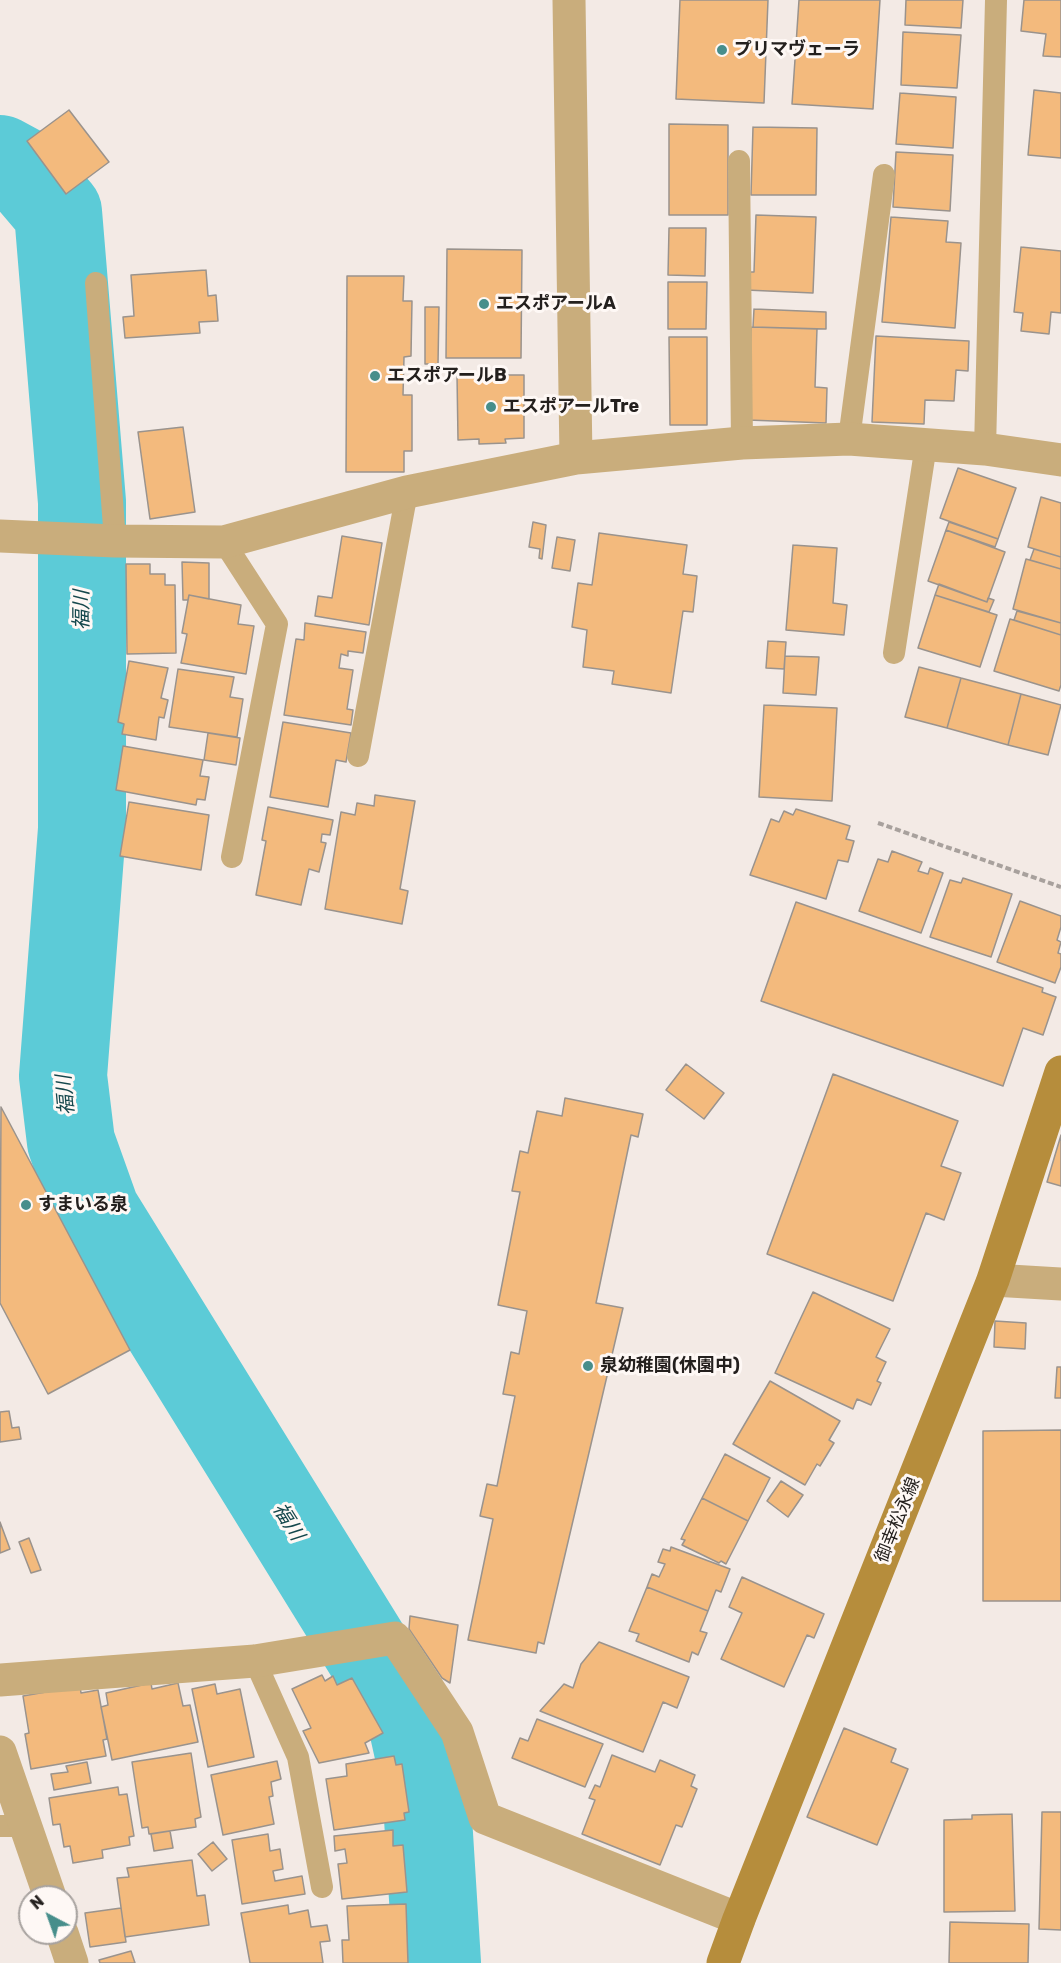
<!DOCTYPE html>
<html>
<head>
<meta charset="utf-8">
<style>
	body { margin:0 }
	#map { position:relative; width:1061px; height:1963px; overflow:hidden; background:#f3eae5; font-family:Rubik,sans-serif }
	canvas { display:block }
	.north { position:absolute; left:18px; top:1885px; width:60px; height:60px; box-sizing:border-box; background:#fef8f5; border:2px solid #a7a29f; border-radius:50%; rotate:319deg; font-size:16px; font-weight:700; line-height:24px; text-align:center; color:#24201e }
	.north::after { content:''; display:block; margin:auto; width:21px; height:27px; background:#478e8b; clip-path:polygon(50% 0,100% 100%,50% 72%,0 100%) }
</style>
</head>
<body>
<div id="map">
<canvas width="1061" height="1963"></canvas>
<div class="north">N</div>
</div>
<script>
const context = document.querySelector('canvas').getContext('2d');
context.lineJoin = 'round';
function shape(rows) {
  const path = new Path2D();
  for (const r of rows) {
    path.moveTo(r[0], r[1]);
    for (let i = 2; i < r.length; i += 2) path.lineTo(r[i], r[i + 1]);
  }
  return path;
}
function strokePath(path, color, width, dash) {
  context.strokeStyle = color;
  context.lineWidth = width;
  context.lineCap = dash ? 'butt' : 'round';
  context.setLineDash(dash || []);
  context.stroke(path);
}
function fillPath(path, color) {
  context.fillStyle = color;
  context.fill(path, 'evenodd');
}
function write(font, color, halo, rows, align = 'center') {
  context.font = font + ' Rubik,"Noto Sans JP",sans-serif';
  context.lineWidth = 6;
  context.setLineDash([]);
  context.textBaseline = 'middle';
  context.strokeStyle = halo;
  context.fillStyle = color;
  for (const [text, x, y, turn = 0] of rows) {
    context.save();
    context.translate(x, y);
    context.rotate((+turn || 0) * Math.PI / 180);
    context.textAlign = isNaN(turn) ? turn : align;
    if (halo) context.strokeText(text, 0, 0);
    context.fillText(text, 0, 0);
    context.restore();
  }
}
strokePath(shape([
	[0,159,24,172,58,212,82,502,82,829,63,1076,71,1142,96,1212,412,1723,426,1786,437,1963]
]), '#5ccbd7', 88);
const building = shape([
	[680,0,768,0,764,103,676,99,680,0],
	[799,0,880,0,873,109,792,104,799,0],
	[906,0,963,0,961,28,905,25,906,0],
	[1024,0,1061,0,1061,57,1043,56,1046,34,1021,31,1024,0],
	[903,32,961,35,957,88,901,85,903,32],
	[1034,90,1061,93,1061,158,1028,155,1034,90],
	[900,93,956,97,953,148,896,144,900,93],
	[69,110,109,162,66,194,27,141,69,110],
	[669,124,728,125,728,215,669,215,669,124],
	[753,127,817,128,816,195,751,195,753,127],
	[896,152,953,155,950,211,893,207,896,152],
	[756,215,816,217,813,293,746,290,747,272,754,272,756,215],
	[891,217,948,221,946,242,961,243,955,328,882,322,891,217],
	[669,228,706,228,705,276,668,275,669,228],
	[1021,247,1061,251,1061,313,1051,312,1049,334,1021,331,1023,313,1014,312,1021,247],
	[447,249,522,250,521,358,446,358,447,249],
	[206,270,208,296,216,295,218,321,199,322,200,333,125,338,123,317,134,316,131,275,206,270],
	[347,276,404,276,403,301,412,301,411,356,404,357,403,395,412,395,412,451,404,451,404,472,346,472,347,276],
	[668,282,707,282,706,329,668,329,668,282],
	[425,307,439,307,438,364,425,364,425,307],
	[754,309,826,312,826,329,753,327,754,309],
	[751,327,817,329,815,387,827,388,826,423,748,420,751,327],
	[876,336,969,341,968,371,956,370,954,401,925,400,924,424,872,422,876,336],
	[669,337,707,337,707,425,670,425,669,337],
	[457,375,524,375,524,438,505,439,506,443,479,444,479,439,458,440,457,375],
	[183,427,195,512,150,519,138,432,183,427],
	[958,468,1016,488,998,539,940,518,958,468],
	[1041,497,1061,503,1061,557,1028,547,1041,497],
	[533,522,546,525,542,559,539,558,540,549,529,547,533,522],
	[949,522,998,539,995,547,946,530,949,522],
	[946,530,1005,552,987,602,928,581,946,530],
	[599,533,687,545,683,574,697,576,693,612,683,611,671,693,612,684,614,671,583,667,587,630,572,627,578,583,592,585,599,533],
	[342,536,382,543,369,625,315,616,318,596,332,598,342,536],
	[557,537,575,540,570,571,552,568,557,537],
	[793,545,837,548,833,603,847,605,844,635,786,630,793,545],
	[1034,549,1061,557,1061,569,1030,560,1034,549],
	[1026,559,1061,569,1061,623,1013,609,1026,559],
	[182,562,209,563,209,599,189,595,188,600,183,600,182,562],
	[126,564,150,564,150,574,165,574,165,585,175,585,176,653,127,654,126,564],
	[939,584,987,602,988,598,994,600,989,612,935,595,939,584],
	[189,595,241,605,238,624,254,626,246,674,181,663,187,634,182,633,189,595],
	[935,595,997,615,980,667,918,648,935,595],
	[1017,611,1061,623,1061,635,1014,620,1017,611],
	[1010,619,1061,635,1061,685,1059,691,994,671,1010,619],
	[305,623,366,632,363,653,348,651,348,656,341,654,339,668,353,670,347,709,353,710,351,725,284,715,296,639,304,640,305,623],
	[768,641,786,642,784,669,766,668,768,641],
	[785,656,819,657,816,695,783,693,785,656],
	[129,661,168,668,161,698,168,700,164,718,159,717,156,740,122,734,124,724,118,722,129,661],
	[919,667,961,678,947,728,905,717,919,667],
	[178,669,234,677,230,697,243,699,237,737,169,727,178,669],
	[961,678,1021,694,1008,745,947,728,961,678],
	[1021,694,1061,705,1048,755,1008,745,1021,694],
	[764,705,837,708,832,801,759,797,764,705],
	[283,722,351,733,346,762,336,760,328,807,270,797,283,722],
	[208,733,240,738,236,765,204,760,208,733],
	[123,746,203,760,200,776,209,777,205,800,197,799,196,805,116,790,123,746],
	[375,795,415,801,400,889,408,891,402,924,325,909,341,812,355,815,357,803,374,806,375,795],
	[129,802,209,815,201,870,120,856,129,802],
	[268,807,333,820,330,835,322,834,321,842,326,843,319,872,309,869,301,905,256,895,266,841,262,840,268,807],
	[796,809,850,826,846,839,854,841,848,862,838,860,826,899,750,875,771,819,779,822,784,811,793,815,796,809],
	[892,851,922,862,918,871,928,874,930,868,943,873,921,933,859,911,878,859,888,862,892,851],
	[963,878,1012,894,991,957,930,937,950,880,961,883,963,878],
	[1020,901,1061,916,1061,927,1057,940,1061,942,1058,953,1061,954,1061,967,1055,983,997,962,1020,901],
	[796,902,1043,988,1042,992,1056,997,1043,1035,1023,1028,1003,1086,761,1001,796,902],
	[686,1064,724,1093,704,1119,666,1090,686,1064],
	[833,1074,958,1121,941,1166,961,1173,944,1220,926,1213,893,1301,767,1254,833,1074],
	[565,1098,643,1114,638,1137,631,1135,596,1303,623,1308,544,1644,538,1642,536,1653,468,1640,493,1519,480,1516,487,1484,497,1486,515,1396,503,1394,511,1352,519,1354,527,1311,498,1305,520,1192,512,1191,520,1151,528,1153,537,1111,562,1116,565,1098],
	[1,1107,130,1350,48,1394,0,1303,1,1107],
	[1061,1135,1061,1186,1047,1182,1061,1135],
	[813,1292,890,1329,876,1357,886,1362,877,1381,881,1383,871,1405,857,1399,853,1409,775,1373,813,1292],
	[995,1321,1026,1323,1025,1349,994,1347,995,1321],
	[1057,1367,1061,1367,1061,1398,1055,1398,1057,1367],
	[770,1381,840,1421,829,1440,834,1443,820,1466,817,1464,805,1485,733,1444,770,1381],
	[9,1411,12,1428,19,1427,21,1439,0,1442,0,1412,9,1411],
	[1061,1430,1061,1601,983,1601,983,1431,1061,1430],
	[725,1454,770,1478,748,1521,702,1498,725,1454],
	[781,1481,803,1495,788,1517,767,1501,781,1481],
	[702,1498,748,1521,726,1564,721,1561,719,1563,682,1545,685,1540,681,1539,702,1498],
	[0,1522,10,1549,0,1553,0,1522],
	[29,1538,41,1570,31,1573,19,1542,29,1538],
	[671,1547,730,1569,721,1592,716,1590,708,1611,647,1587,652,1574,659,1577,665,1564,658,1562,663,1549,670,1551,671,1547],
	[742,1577,824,1614,814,1638,807,1635,784,1687,721,1659,742,1613,729,1607,742,1577],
	[647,1587,708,1611,700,1631,707,1633,698,1655,692,1652,689,1662,636,1641,639,1634,629,1631,647,1587],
	[410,1616,458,1625,450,1683,442,1678,409,1629,410,1616],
	[599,1642,689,1677,677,1708,663,1702,643,1752,540,1711,564,1684,573,1688,581,1664,599,1642],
	[322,1675,325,1681,333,1676,337,1685,352,1678,383,1733,365,1743,369,1753,319,1763,303,1731,311,1728,292,1689,322,1675],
	[151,1683,152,1689,178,1683,183,1706,190,1705,198,1742,112,1760,101,1707,108,1705,106,1693,151,1683],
	[215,1684,217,1694,240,1689,254,1757,208,1767,192,1689,215,1684],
	[80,1686,81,1693,98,1690,107,1739,103,1740,106,1756,31,1769,25,1734,29,1733,23,1696,80,1686],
	[537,1719,603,1744,585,1787,512,1758,520,1738,528,1741,537,1719],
	[844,1728,896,1749,891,1762,908,1769,877,1845,807,1817,844,1728],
	[191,1753,201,1817,195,1819,196,1827,149,1834,148,1827,142,1828,132,1762,191,1753],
	[612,1755,655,1772,660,1760,695,1775,691,1786,697,1789,682,1827,676,1825,660,1865,582,1834,595,1800,589,1798,595,1785,600,1787,612,1755],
	[394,1756,396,1765,402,1764,409,1812,404,1813,405,1820,334,1830,326,1779,347,1776,346,1764,394,1756],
	[277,1761,281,1779,271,1782,273,1796,269,1797,274,1824,223,1835,211,1775,277,1761],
	[87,1762,91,1783,54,1790,51,1774,68,1772,66,1766,87,1762],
	[118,1787,119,1795,127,1794,134,1836,129,1837,130,1845,102,1850,103,1858,73,1863,70,1846,64,1847,60,1824,53,1825,49,1798,118,1787],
	[1042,1812,1061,1812,1061,1930,1039,1929,1042,1812],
	[1012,1814,1015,1911,944,1912,944,1820,972,1819,972,1815,1012,1814],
	[393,1830,393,1846,403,1845,407,1892,342,1899,338,1864,347,1863,345,1849,335,1851,334,1836,393,1830],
	[170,1831,173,1848,154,1851,151,1834,170,1831],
	[268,1834,270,1851,280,1849,283,1869,273,1871,275,1881,302,1876,305,1894,242,1904,232,1840,268,1834],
	[213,1842,227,1859,212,1871,198,1854,213,1842],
	[192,1860,197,1896,205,1895,209,1925,125,1937,117,1878,129,1877,127,1868,192,1860],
	[406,1904,408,1963,343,1963,342,1940,349,1940,347,1906,406,1904],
	[288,1905,289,1914,308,1910,311,1927,327,1925,330,1941,320,1942,323,1963,250,1963,241,1913,288,1905],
	[121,1908,126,1942,90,1947,85,1913,121,1908],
	[950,1922,1029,1924,1028,1963,949,1963,950,1922],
	[131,1951,135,1963,100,1963,99,1960,131,1951]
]);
fillPath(building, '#f3ba7d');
strokePath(building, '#9a938d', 1.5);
strokePath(shape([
	[878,823,1061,887]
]), '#a8a19d', 4, [6, 3]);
strokePath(shape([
	[739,161,742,443],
	[96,283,115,541],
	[849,439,884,175],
	[985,449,996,0],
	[224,542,277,624,232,857],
	[894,653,926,445],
	[358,756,407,492],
	[255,1661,298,1757,322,1887],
	[0,1826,26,1826]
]), '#c9ad7c', 22);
strokePath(shape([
	[569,0,576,458],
	[0,536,115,541,224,542,407,492,576,458,742,443,849,439,985,449,1061,460],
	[993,1280,1061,1284],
	[0,1680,255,1661,395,1638,457,1732,485,1818,739,1919],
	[0,1752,50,1897],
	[62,1933,72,1963]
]), '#c9ad7c', 33);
strokePath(shape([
	[723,1963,739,1919,993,1280,1061,1072]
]), '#b68d3c', 33);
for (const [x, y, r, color] of [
	[722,50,6,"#478e8b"],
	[484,304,6,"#478e8b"],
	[375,376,6,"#478e8b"],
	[491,407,6,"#478e8b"],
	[26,1205,6,"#478e8b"],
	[588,1366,6,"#478e8b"]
]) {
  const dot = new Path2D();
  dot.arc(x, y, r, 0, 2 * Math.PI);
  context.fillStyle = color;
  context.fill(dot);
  strokePath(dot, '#fef8f5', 2);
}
write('bold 18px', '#24201e', '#fef8f5', [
	["プリマヴェーラ",734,50],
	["エスポアールA",496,304],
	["エスポアールB",387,376],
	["エスポアールTre",503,407],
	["すまいる泉",38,1205],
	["泉幼稚園(休園中)",600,1366]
], 'left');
write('18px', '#24201e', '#fef8f5', [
	["御幸松永線",898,1520,-68]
]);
write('italic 20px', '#15474c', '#fef8f5', [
	["福川",82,610,-90],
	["福川",66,1095,-95],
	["福川",288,1522,58]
]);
</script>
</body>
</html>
